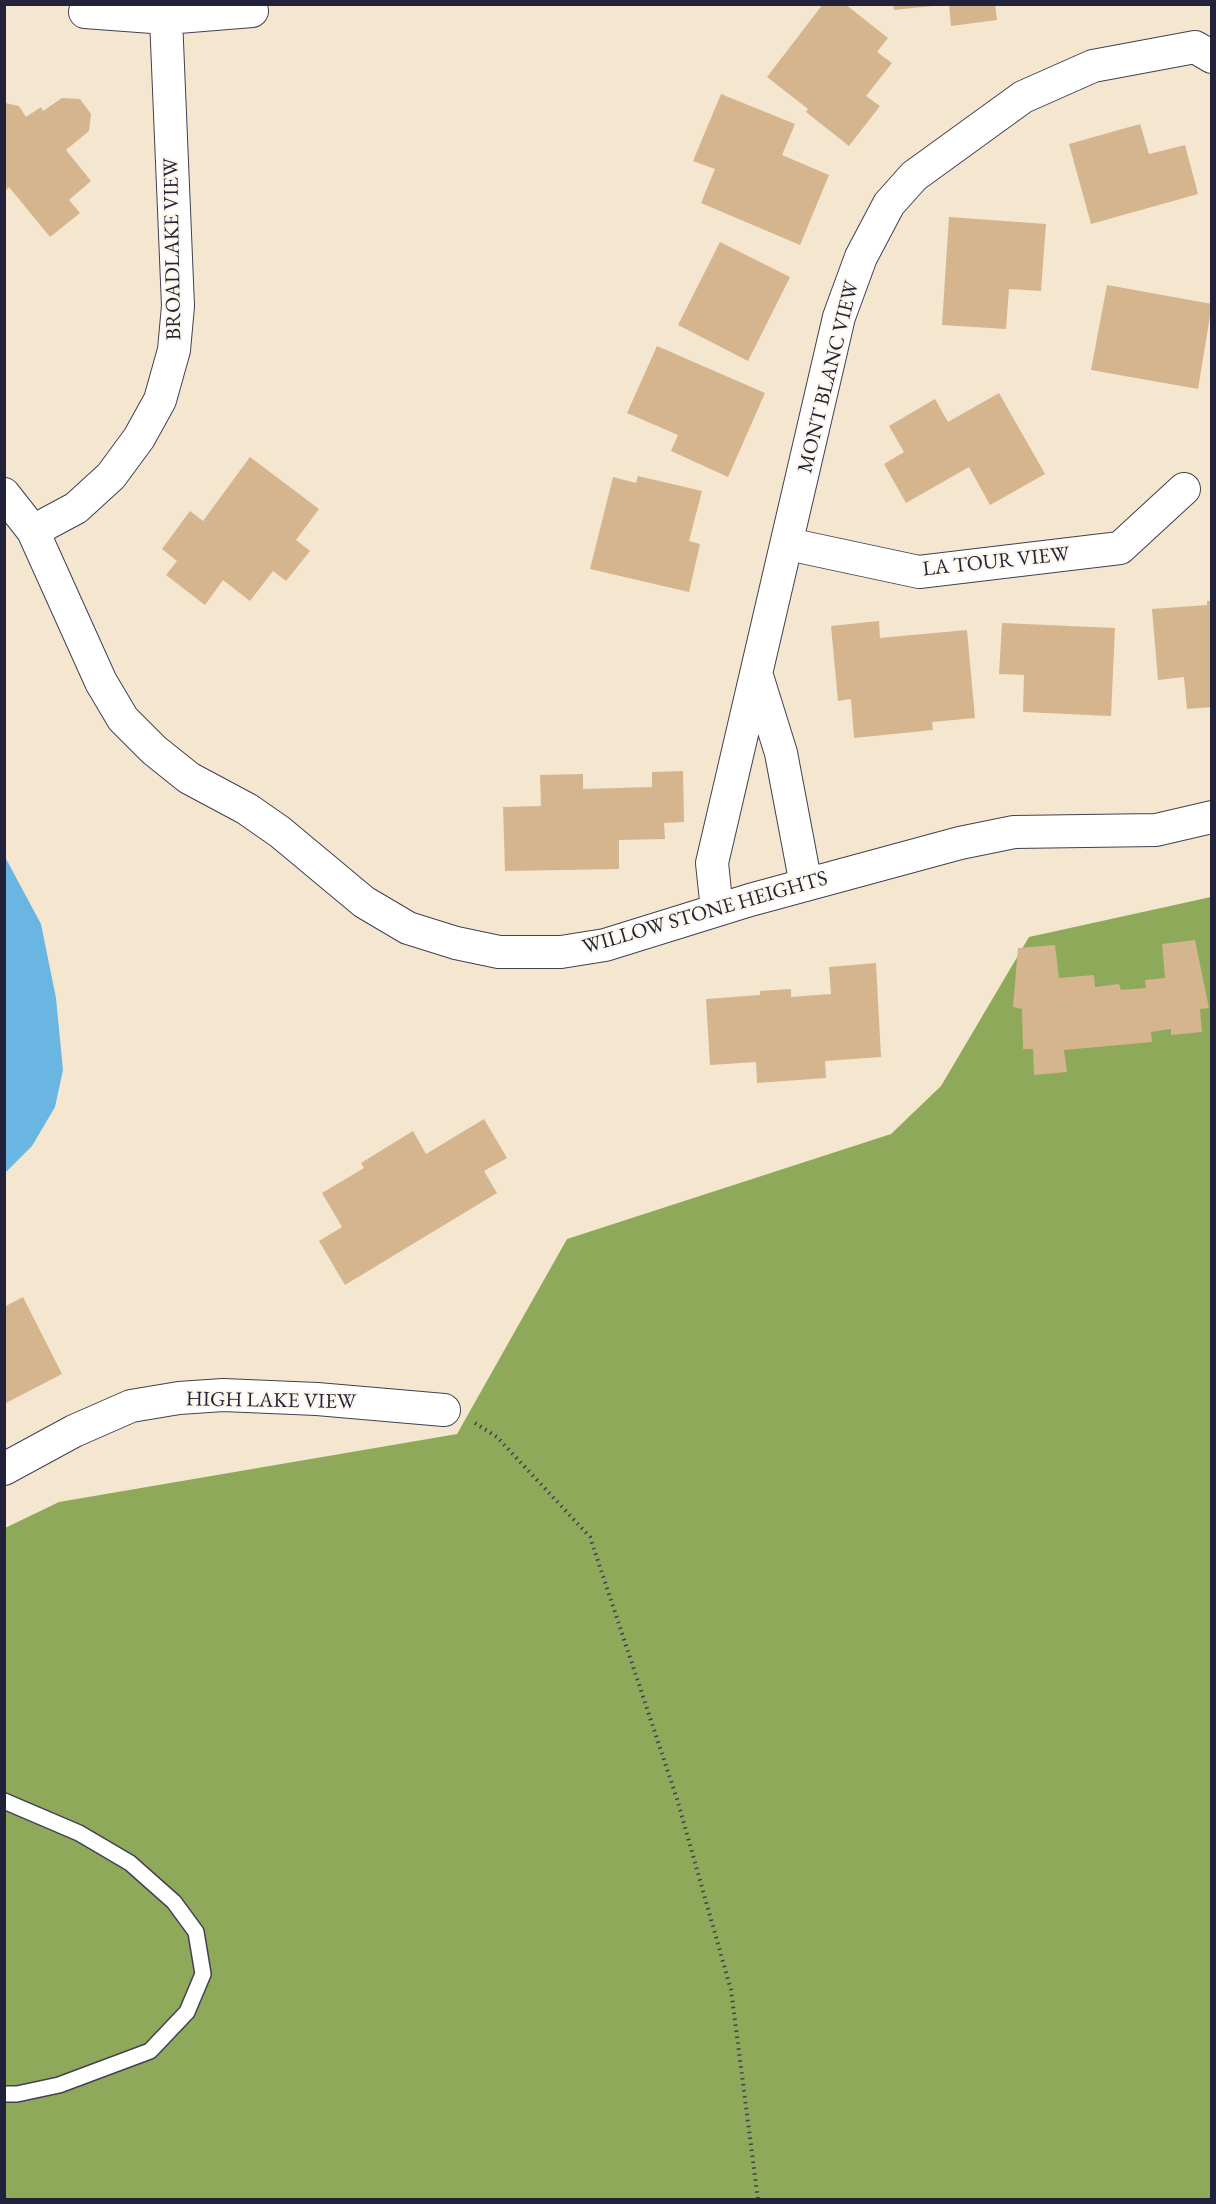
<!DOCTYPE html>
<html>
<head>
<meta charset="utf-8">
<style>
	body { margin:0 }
	#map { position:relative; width:1216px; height:2204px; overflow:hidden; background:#f5e7cf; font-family:"EB Garamond",serif }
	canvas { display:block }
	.frame { position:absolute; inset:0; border:6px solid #22223b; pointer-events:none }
</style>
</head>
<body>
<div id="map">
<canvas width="1216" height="2204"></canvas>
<div class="frame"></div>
</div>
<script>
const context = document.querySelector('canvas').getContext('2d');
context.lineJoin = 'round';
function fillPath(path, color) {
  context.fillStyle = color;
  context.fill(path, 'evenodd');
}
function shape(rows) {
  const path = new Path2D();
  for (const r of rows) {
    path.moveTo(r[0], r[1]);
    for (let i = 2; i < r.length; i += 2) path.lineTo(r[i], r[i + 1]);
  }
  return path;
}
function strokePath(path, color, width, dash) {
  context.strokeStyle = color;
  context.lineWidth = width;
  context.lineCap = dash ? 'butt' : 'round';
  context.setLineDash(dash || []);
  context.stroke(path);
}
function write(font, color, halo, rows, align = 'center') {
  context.font = font + ' "EB Garamond",serif';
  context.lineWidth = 4.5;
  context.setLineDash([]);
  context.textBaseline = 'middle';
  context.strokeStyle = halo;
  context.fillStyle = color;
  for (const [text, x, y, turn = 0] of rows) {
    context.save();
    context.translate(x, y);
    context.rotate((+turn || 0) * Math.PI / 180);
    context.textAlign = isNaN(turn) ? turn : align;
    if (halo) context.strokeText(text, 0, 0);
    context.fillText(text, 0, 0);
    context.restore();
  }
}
fillPath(shape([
	[1211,897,1211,2199,5,2200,5,1528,59,1502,457,1434,567,1239,891,1134,941,1086,1029,937]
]), '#8fa95b');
fillPath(shape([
	[4,855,41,924,56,998,63,1070,55,1107,32,1146,5,1173]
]), '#6ab6e3');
fillPath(shape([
	[823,4,845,4,888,38,877,52,892,63,866,96,880,106,849,146,806,112,808,109,767,77],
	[893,4,932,4,932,6,894,10],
	[949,4,995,4,997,20,951,26],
	[721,94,795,124,782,155,829,175,800,245,701,203,715,169,693,161],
	[62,98,80,99,91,114,89,131,66,150,91,181,69,200,80,213,50,237,9,187,5,191,5,103,19,106,26,117,41,107,43,111],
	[1140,124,1149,154,1185,145,1198,194,1091,224,1069,144],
	[949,217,1046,224,1041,291,1009,289,1006,329,942,325],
	[720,242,790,277,748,361,678,325],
	[1107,285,1212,304,1198,389,1091,370],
	[657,346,765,393,728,477,671,451,678,435,627,413],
	[999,393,1045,474,990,505,969,467,906,503,884,464,904,452,889,426,935,399,948,422],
	[250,457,319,509,296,540,310,551,286,581,273,571,250,601,223,580,205,605,166,575,177,561,162,549,190,511,203,521],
	[638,476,702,491,689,541,700,544,689,592,590,569,613,477,636,483],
	[1207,601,1212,601,1212,707,1187,709,1184,677,1158,680,1152,609,1207,605],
	[879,621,880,638,967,630,975,718,932,722,933,730,854,738,851,699,838,701,831,626],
	[1002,623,1115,628,1111,716,1023,712,1024,675,999,674],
	[683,771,684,822,664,823,665,839,619,840,619,869,505,871,503,807,541,806,540,775,583,774,583,789,652,787,652,772],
	[1195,940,1209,1008,1200,1009,1202,1032,1171,1035,1171,1029,1151,1032,1152,1042,1064,1050,1067,1072,1034,1075,1033,1049,1023,1049,1022,1009,1013,1007,1018,948,1055,945,1059,978,1094,975,1095,987,1119,984,1121,990,1146,988,1145,980,1165,978,1162,944],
	[876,963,881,1057,825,1061,826,1078,757,1083,756,1062,710,1065,706,999,760,995,760,991,791,989,791,997,831,994,829,967],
	[484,1119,507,1158,484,1171,497,1193,345,1285,319,1241,342,1227,322,1193,364,1168,361,1163,413,1131,426,1154],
	[23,1297,62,1374,4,1404,4,1307]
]), '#d4b58e');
const lane = shape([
	[4,1801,79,1833,130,1863,174,1902,196,1932,203,1974,187,2012,150,2051,59,2085,17,2094,4,2094]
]);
const street = shape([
	[85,12,166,18,252,11],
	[4,494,33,531,101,682,123,719,154,750,189,778,247,809,280,832,364,902,408,928,456,943,499,952,561,952,605,945,750,900,960,843,1014,832,1156,830,1212,817],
	[33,531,76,508,111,476,139,438,160,400,174,350,178,306,166,18],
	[788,544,919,572,1120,548,1184,489],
	[757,676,781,753,806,885],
	[717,910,712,863,839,317,861,257,889,204,914,176,1023,97,1093,66,1195,47,1212,57],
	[4,1469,74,1431,131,1406,179,1398,223,1395,317,1399,444,1410]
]);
strokePath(lane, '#424051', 18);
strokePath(street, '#424051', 34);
strokePath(shape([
	[475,1423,497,1437,590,1537,677,1799,731,1990,758,2200]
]), '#424051', 4, [1.5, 4.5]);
strokePath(lane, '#fff', 15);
strokePath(street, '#fff', 32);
write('21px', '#22223b', '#fbf7ec', [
	["BROADLAKE VIEW",173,249,-91],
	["MONT BLANC VIEW",829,377,-76],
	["LA TOUR VIEW",996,562,-6],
	["WILLOW STONE HEIGHTS",705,913,-16],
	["HIGH LAKE VIEW",271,1401,1]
]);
</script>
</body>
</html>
